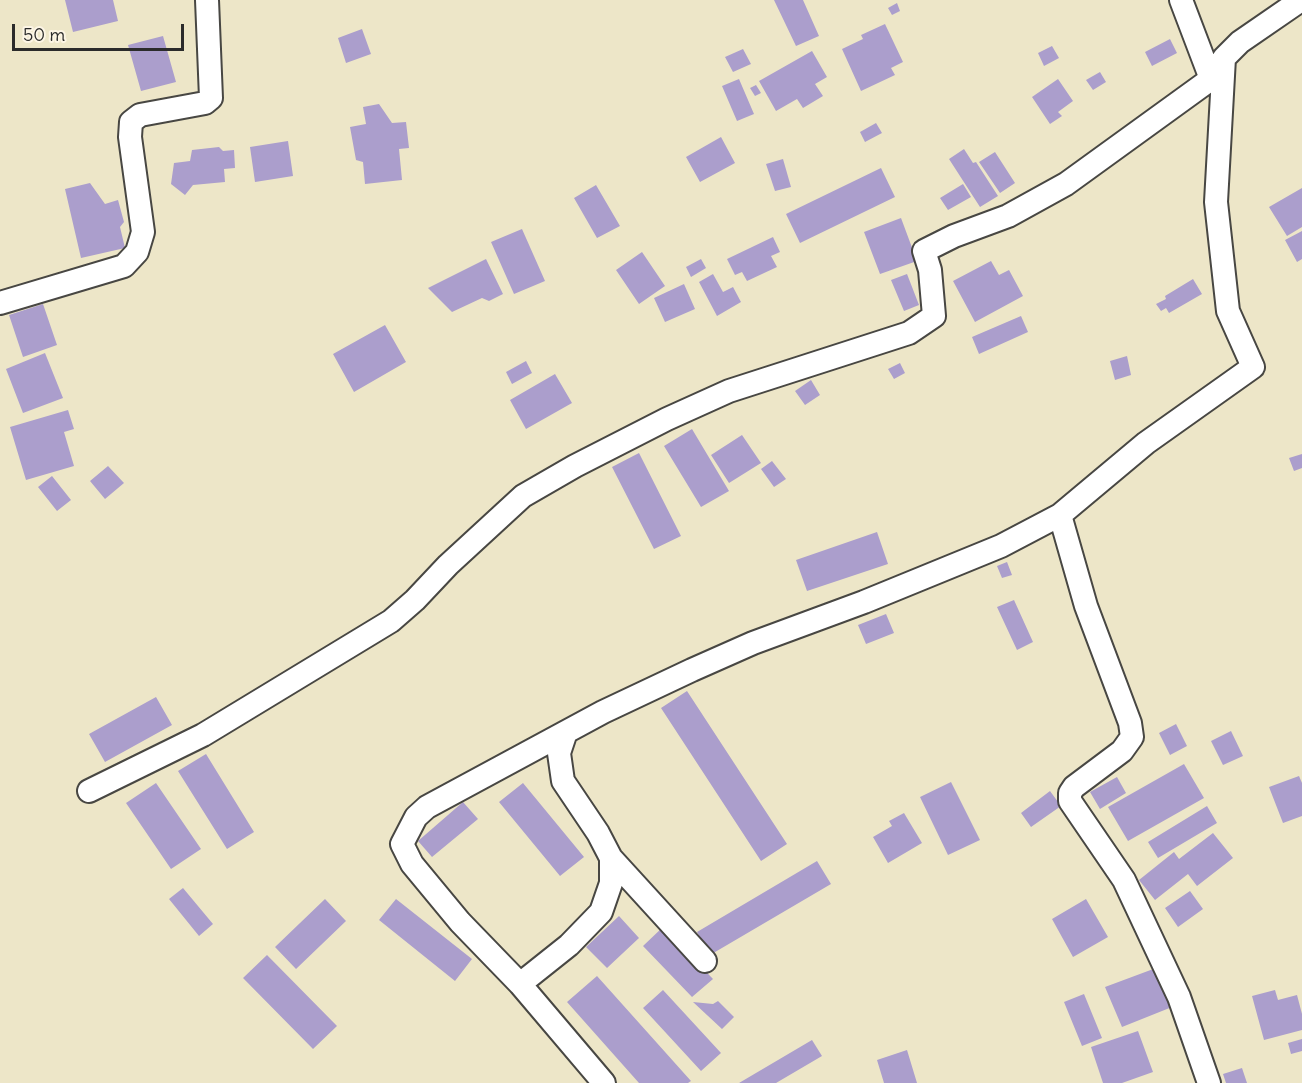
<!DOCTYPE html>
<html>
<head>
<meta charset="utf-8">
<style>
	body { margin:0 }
	#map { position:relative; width:1302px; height:1083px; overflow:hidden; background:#ede6c8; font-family:Delius,sans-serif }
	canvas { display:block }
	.scale { position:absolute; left:12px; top:24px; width:172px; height:27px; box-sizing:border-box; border:3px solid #2b2b2b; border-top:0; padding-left:8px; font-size:18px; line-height:21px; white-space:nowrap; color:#2b2b2b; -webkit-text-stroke:4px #fcf5e5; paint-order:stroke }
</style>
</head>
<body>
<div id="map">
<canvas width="1302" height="1083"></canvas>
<div class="scale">50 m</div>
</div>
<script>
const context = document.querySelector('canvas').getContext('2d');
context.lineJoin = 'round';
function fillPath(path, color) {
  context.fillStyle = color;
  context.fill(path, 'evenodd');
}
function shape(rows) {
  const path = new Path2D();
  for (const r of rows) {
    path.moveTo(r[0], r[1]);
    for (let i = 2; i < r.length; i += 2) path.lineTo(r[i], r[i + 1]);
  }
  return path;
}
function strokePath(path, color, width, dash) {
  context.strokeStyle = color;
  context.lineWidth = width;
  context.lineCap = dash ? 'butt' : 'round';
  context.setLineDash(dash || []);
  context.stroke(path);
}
fillPath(shape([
	[65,0,113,0,118,21,73,32],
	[774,0,803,0,819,36,796,46],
	[897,3,900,11,892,15,888,8],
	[885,24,903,62,891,68,895,75,861,91,842,49,863,39,861,35],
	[362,29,371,54,346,63,338,38],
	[163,36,176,82,141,91,128,45],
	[1170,39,1177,53,1152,66,1145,52],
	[1052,46,1059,58,1044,66,1038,53],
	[743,49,751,64,733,72,725,57],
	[812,51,827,77,815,84,823,96,803,108,797,99,776,111,759,81],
	[1100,72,1106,82,1093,90,1086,80],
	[739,79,754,114,737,121,722,86],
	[1058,79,1073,101,1058,112,1062,116,1050,124,1032,97],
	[756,85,761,93,755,96,750,88],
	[379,104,392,123,406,122,409,148,399,149,402,180,365,184,363,162,356,160,350,127,366,124,363,107],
	[876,123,882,133,865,142,860,132],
	[721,137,735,163,700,182,686,157],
	[288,141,293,176,255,182,250,147],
	[219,147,223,151,234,150,235,168,224,169,225,182,193,185,185,195,171,184,174,163,190,161,192,150],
	[964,149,973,163,976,162,998,196,980,207,949,159],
	[995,152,1015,183,1000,193,979,162],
	[783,159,791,187,775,191,766,164],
	[881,168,895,197,800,243,786,214],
	[90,183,105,204,118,200,124,222,120,227,125,248,81,258,65,189],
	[963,184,971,197,948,210,940,198],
	[596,185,620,226,597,238,574,198],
	[1302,188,1302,227,1287,236,1269,207],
	[901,218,917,261,880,274,864,232],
	[522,229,545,281,514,294,491,242],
	[1302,231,1302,259,1297,262,1285,240],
	[773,237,780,252,771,256,777,267,747,281,742,272,735,275,727,259],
	[642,252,665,286,639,304,616,270],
	[486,259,503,294,489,301,482,298,452,312,428,288],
	[701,259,706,268,691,277,686,267],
	[991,261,999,275,1009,270,1023,296,975,322,953,281],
	[713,274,723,292,733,287,741,302,717,316,699,282],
	[907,274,919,305,904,311,891,280],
	[1193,279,1202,294,1169,313,1166,308,1161,311,1156,304,1166,299,1165,296],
	[684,284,695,309,665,322,654,298],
	[43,304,57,345,23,357,9,315],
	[1021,316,1028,332,979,354,972,337],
	[385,325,406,362,354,392,333,354],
	[45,353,63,398,23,413,6,369],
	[1127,356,1131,375,1115,380,1110,361],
	[526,361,532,373,512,384,506,372],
	[900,363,905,373,894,379,888,369],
	[555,374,572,403,526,429,510,400],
	[811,380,820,395,805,405,795,391],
	[68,410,74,429,64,432,74,466,26,480,10,427],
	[692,429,729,491,701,507,664,446],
	[742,435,761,463,729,483,711,455],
	[639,453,681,536,654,549,612,467],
	[1302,454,1302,468,1294,471,1289,458],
	[772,461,786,479,774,487,761,469],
	[108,466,124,483,105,499,90,481],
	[52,476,71,500,57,511,38,487],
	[877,532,888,564,807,591,796,560],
	[1007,562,1012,575,1002,578,997,566],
	[1014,600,1033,642,1017,650,997,607],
	[886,614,894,633,866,644,858,625],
	[687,691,787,844,761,861,661,708],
	[156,697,172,725,105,762,89,734],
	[1176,724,1187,746,1170,755,1159,733],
	[1231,731,1243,756,1223,765,1211,741],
	[206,754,254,832,227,849,178,771],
	[1184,764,1204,798,1128,841,1108,807],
	[1299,776,1302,783,1302,816,1283,823,1269,787],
	[1117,777,1126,793,1100,809,1090,792],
	[951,782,980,840,948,855,920,797],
	[156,783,201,849,171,869,126,803],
	[523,783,584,857,560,876,499,802],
	[1050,791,1061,806,1031,827,1021,813],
	[463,802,478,819,432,857,418,841],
	[1207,806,1217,823,1158,858,1148,842],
	[904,813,922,843,888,863,873,837,892,826,889,821],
	[1213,833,1233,858,1197,886,1188,874,1155,900,1139,880,1174,852,1179,859],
	[817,861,831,884,710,955,697,932],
	[183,888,213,924,199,936,169,899],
	[1190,891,1203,909,1178,927,1165,908],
	[325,899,346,921,296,969,275,947],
	[396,899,472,959,455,981,379,920],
	[1086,899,1108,937,1073,957,1052,919],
	[619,916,639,938,607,968,586,947],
	[663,927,713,979,692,997,643,946],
	[267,955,337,1026,313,1049,243,978],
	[1156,968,1172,1007,1122,1027,1105,987],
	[597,976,691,1081,688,1083,639,1083,567,1002],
	[663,990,721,1053,701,1071,643,1008],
	[1275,990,1278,1000,1297,995,1302,1014,1302,1030,1264,1040,1252,996],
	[1084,994,1102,1038,1082,1046,1064,1002],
	[718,1001,734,1017,722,1029,693,1002,713,1004],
	[1138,1031,1153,1072,1122,1083,1103,1083,1091,1047],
	[1302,1039,1302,1051,1291,1054,1288,1043],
	[812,1040,822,1056,776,1083,739,1083],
	[907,1050,917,1083,884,1083,877,1060],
	[1242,1068,1247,1083,1226,1083,1223,1074]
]), '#ab9ecc');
const minor = shape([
	[1181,0,1211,79],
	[0,303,124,266,137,252,143,232,130,137,131,122,140,115,205,103,211,98,207,0],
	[1060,515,1086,606,1130,723,1132,737,1122,751,1074,787,1070,793,1070,801,1124,880,1179,997,1209,1083],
	[566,732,559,753,563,781,598,833,611,858,611,883,601,912,569,945,520,984,460,922,412,864,402,844,416,817,427,807,603,712,692,670,753,643,864,602,1001,546,1060,515,1146,443,1253,367,1228,311,1216,202,1224,58,1240,42,1301,0],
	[89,791,203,735,391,621,415,600,448,565,523,496,575,466,667,419,729,391,909,333,934,316,930,270,924,251,954,236,1008,216,1066,184,1211,79,1224,58],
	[611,858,705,961],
	[520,984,604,1083]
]);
strokePath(minor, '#484743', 26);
strokePath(minor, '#fff', 22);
</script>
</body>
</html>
